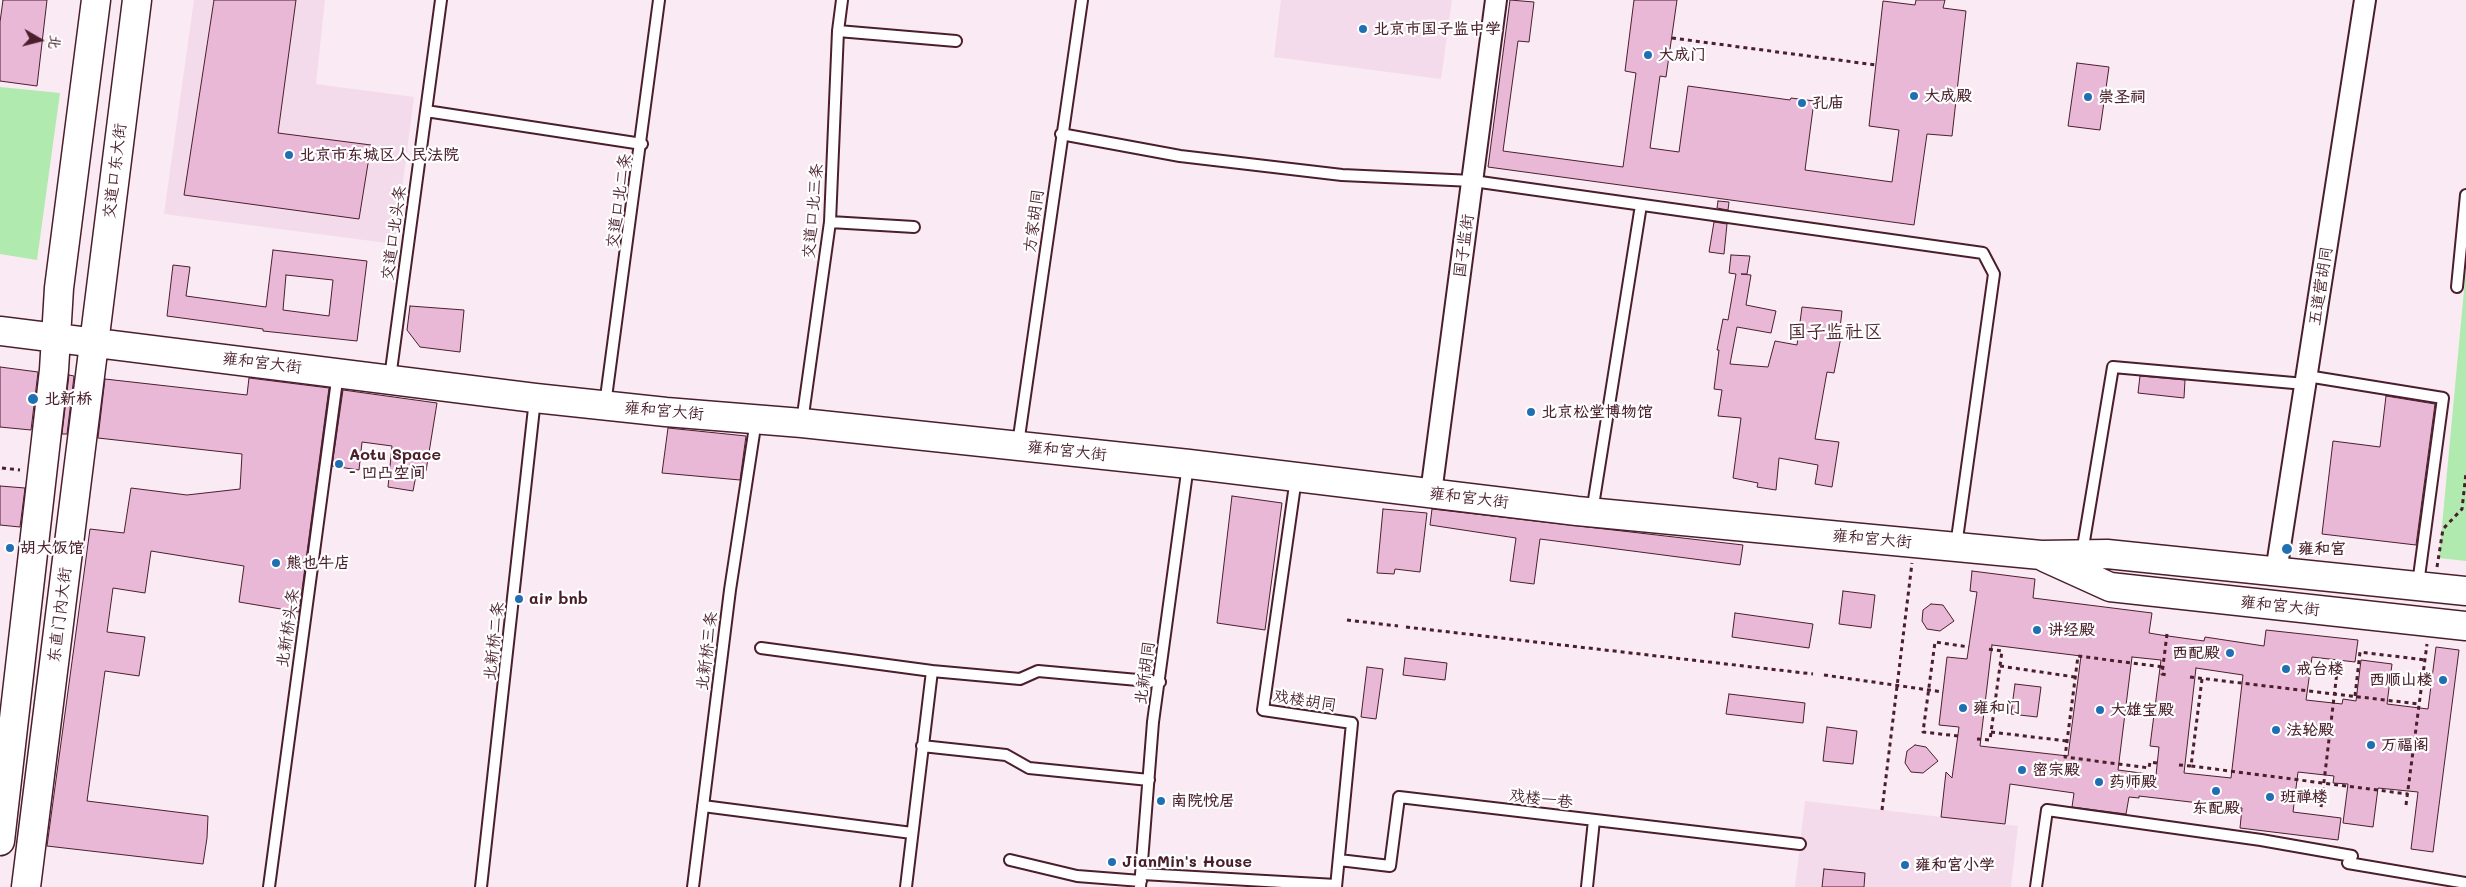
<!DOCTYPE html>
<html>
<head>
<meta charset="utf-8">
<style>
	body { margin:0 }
	#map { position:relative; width:2466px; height:887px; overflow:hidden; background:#f9eaf3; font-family:Mali,"LXGW WenKai TC",sans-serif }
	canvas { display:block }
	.north { position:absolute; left:15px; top:15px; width:50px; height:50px; -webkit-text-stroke:4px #fff; paint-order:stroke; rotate:98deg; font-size:14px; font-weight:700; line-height:20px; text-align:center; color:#4a1f2b }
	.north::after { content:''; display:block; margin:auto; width:18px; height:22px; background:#4a1f2b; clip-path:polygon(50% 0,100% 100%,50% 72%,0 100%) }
</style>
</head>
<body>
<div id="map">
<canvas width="2466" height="887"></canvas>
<div class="north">北</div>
</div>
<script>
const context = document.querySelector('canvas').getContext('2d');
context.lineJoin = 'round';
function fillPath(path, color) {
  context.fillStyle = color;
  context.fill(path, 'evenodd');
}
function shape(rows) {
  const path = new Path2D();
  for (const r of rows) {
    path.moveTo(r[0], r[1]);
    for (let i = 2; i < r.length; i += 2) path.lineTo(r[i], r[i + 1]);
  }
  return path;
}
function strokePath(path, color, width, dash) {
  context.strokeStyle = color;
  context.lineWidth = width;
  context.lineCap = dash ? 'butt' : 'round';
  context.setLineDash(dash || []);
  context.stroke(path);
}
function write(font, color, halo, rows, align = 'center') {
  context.font = font + ' Mali,"LXGW WenKai TC",sans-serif';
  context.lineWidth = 4.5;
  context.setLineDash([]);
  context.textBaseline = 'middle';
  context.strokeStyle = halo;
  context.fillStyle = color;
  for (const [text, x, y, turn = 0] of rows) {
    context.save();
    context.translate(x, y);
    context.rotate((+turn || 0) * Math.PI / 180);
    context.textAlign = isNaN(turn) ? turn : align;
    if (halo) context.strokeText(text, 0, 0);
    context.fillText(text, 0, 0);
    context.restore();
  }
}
fillPath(shape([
	[194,0,325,0,316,84,414,97,395,244,164,214],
	[1281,0,1452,0,1441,79,1274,57],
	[1805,801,2018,826,2011,887,1795,887]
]), '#f4dbeb');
fillPath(shape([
	[0,87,60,93,37,260,0,254],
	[2466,269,2466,561,2439,558]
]), '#b1eaaf');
const building = shape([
	[3,0,47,0,37,86,0,81,0,22,3,0],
	[214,0,296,0,278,133,371,145,359,219,184,195,214,0],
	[1510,0,1534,2,1529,42,1518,41,1503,151,1623,167,1636,73,1625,71,1634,0,1677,0,1666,77,1660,76,1650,148,1679,152,1688,86,1790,100,1791,98,1814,101,1805,170,1892,182,1899,130,1869,126,1883,1,1915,5,1916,0,1945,0,1943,8,1966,11,1952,136,1927,134,1914,225,1488,167,1510,0],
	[2077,63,2109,67,2100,130,2068,126,2077,63],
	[1718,201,1729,202,1728,210,1717,208,1718,201],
	[1714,222,1727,224,1724,254,1709,252,1714,222],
	[273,250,367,261,357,341,263,331,263,329,167,316,173,265,190,267,186,296,266,307,273,250],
	[286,275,333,280,329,316,283,310,286,275],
	[1731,255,1750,256,1747,274,1741,274,1751,275,1746,305,1776,311,1771,333,1737,327,1730,364,1768,367,1775,341,1797,345,1802,307,1842,311,1839,337,1841,337,1834,373,1827,372,1815,439,1839,442,1832,487,1815,484,1818,465,1779,458,1776,490,1757,487,1758,483,1733,478,1741,418,1718,416,1722,390,1714,389,1719,350,1717,350,1723,319,1728,320,1736,274,1729,273,1731,255],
	[410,306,464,310,460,352,420,347,407,330,410,306],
	[0,367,38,372,31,430,0,427,0,367],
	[69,375,74,376,67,434,62,434,69,375],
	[2140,376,2185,380,2184,398,2138,393,2140,376],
	[249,378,329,388,299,612,239,602,244,566,151,551,145,593,113,588,107,632,145,637,139,676,105,671,87,801,208,816,207,838,203,864,47,846,90,529,124,533,131,488,187,495,240,489,242,454,98,438,105,379,247,395,249,378],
	[343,390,437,403,426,471,417,470,413,491,388,487,392,446,362,442,359,470,332,466,343,390],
	[2386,396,2435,404,2416,545,2322,534,2333,441,2380,447,2386,396],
	[668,428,746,436,740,480,662,473,668,428],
	[0,486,25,488,20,527,0,525,0,486],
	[1232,496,1282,503,1265,630,1217,623,1232,496],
	[1383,509,1427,513,1420,572,1395,569,1394,574,1377,573,1383,509],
	[1432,509,1743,545,1740,565,1540,539,1534,584,1510,581,1516,538,1430,525,1432,509],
	[1972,571,2035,579,2033,598,2152,613,2149,633,2161,635,2204,641,2205,637,2264,646,2266,630,2358,640,2355,662,2312,657,2306,700,2342,704,2343,699,2356,701,2361,660,2392,664,2387,704,2428,709,2436,647,2459,650,2433,852,2411,849,2418,792,2378,788,2373,827,2343,823,2348,784,2333,783,2334,776,2298,772,2293,812,2341,818,2338,840,2240,828,2242,808,2139,796,2139,798,2129,797,2126,814,2072,807,2074,793,2010,784,2005,824,1941,817,1946,772,1952,778,1959,727,1939,725,1947,657,1967,659,1977,592,1970,591,1972,571],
	[1992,645,2081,656,2068,756,1980,746,1992,645],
	[2132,657,2161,660,2150,746,2159,747,2156,775,2118,770,2132,657],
	[2196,668,2243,675,2231,778,2184,773,2196,668],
	[1843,591,1875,595,1871,628,1839,624,1843,591],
	[1931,604,1943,605,1954,621,1940,631,1927,629,1922,621,1923,610,1931,604],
	[1735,613,1813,624,1809,648,1732,637,1735,613],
	[1405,658,1447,663,1445,680,1403,675,1405,658],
	[1367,667,1383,669,1376,719,1361,717,1367,667],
	[2015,684,2041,687,2037,717,2011,714,2015,684],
	[1729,694,1805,703,1803,723,1726,714,1729,694],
	[1827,727,1857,731,1853,764,1823,761,1827,727],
	[1915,745,1926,747,1938,761,1923,773,1911,772,1905,763,1907,751,1915,745],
	[1824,869,1865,873,1864,887,1822,887,1824,869]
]);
fillPath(building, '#eab8d7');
strokePath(building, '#4a1f2b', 1);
const service = shape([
	[838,31,956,41],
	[426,111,642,144],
	[1061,134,1180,156,1342,175,1473,181,1983,253,1994,274,1956,546],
	[830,222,914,227],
	[2457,287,2466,195],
	[2307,376,2443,398,2418,584],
	[390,378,441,0],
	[605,405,659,0],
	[802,422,830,222,838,31,842,0],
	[1018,444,1082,0],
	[1296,478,1263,710,1352,723,1336,887],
	[1592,512,1641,205],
	[2082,553,2113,367,2305,384],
	[761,648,932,671,906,887],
	[932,671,1020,679,1038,671,1160,682],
	[922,746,1006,755,1029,768,1149,780],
	[703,806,912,833],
	[1010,860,1077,876,1141,881],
	[1339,860,1390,866,1399,797,1800,844],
	[1142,874,1336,885],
	[269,887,338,373],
	[481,887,535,399],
	[693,887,730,590,756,420],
	[1140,887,1153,722,1188,465],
	[1587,887,1594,820],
	[2036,887,2047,810,2261,840,2352,856,2348,863,2466,883]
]);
const minor = shape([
	[1431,493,1496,0],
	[2276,572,2365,0]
]);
const primary = shape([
	[0,331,535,398,666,412,802,423,1189,464,1577,511,2041,555,2107,554,2466,591],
	[2046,558,2110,587,2466,626],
	[0,841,54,370,59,288,96,0],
	[26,887,137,0]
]);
strokePath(service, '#4a1f2b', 14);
strokePath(minor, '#4a1f2b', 24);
strokePath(primary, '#4a1f2b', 31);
strokePath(shape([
	[1672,38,1876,65],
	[2,468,20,470],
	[2437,567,2443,529,2462,509,2466,473],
	[1347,620,1398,626],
	[1406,627,1813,674],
	[2167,634,2162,674,2167,675],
	[2000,666,2075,677],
	[1824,675,1943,692],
	[2190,677,2419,704],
	[2202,679,2191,766,2408,794],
	[2355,696,2360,652,2425,660],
	[1991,732,2067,741],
	[1958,736,1923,732,1935,642,1969,647],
	[1977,739,1990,740,2002,651,1987,649],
	[2157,763,2150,762,2149,768,2065,757,2078,656,2163,667],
	[2179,765,2191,766],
	[2406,805,2427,644],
	[2321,807,2337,672],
	[1882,810,1912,563]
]), '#4a1f2b', 3, [4, 4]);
strokePath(service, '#fff', 10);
strokePath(minor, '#fff', 20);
strokePath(primary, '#fff', 28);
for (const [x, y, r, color] of [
	[1363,29,5,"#1f6fb2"],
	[1648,55,5,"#1f6fb2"],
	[1914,96,5,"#1f6fb2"],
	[2088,97,5,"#1f6fb2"],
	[1802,103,5,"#1f6fb2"],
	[289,155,5,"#1f6fb2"],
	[33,399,6,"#1f6fb2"],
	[1531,412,5,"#1f6fb2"],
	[339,464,5,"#1f6fb2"],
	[10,548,5,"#1f6fb2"],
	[2287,549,6,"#1f6fb2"],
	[276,563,5,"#1f6fb2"],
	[519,599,5,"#1f6fb2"],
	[2037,630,5,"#1f6fb2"],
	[2230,653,5,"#1f6fb2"],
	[2286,669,5,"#1f6fb2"],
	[2443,680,5,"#1f6fb2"],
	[1963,708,5,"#1f6fb2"],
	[2100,710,5,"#1f6fb2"],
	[2276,730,5,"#1f6fb2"],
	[2371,745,5,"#1f6fb2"],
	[2022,770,5,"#1f6fb2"],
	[2099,782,5,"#1f6fb2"],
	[2216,791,5,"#1f6fb2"],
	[2270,797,5,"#1f6fb2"],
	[1161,801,5,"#1f6fb2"],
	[1112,862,5,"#1f6fb2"],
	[1905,865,5,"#1f6fb2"]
]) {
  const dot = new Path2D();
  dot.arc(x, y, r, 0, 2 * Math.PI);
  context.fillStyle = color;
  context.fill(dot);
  strokePath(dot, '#fff', 2);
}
write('bold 16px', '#4a1f2b', '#fff', [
	["北京市国子监中学",1373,29],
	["大成门",1658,55],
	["大成殿",1924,96],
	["崇圣祠",2098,97],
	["孔庙",1812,103],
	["北京市东城区人民法院",299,155],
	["北新桥",44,399],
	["北京松堂博物馆",1541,412],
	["Aotu Space",349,455],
	["- 凹凸空间",349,473],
	["胡大饭馆",20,548],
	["雍和宫",2298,549],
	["熊也牛店",286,563],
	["air bnb",529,599],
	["讲经殿",2047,630],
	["西配殿",2220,653,"right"],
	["戒台楼",2296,669],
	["西顺山楼",2433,680,"right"],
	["雍和门",1973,708],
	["大雄宝殿",2110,710],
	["法轮殿",2286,730],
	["万福阁",2381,745],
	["密宗殿",2032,770],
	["药师殿",2109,782],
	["班禅楼",2280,797],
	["南院悦居",1171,801],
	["东配殿",2216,808,"center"],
	["JianMin's House",1122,862],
	["雍和宫小学",1915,865]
], 'left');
write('16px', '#4a1f2b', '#fff', [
	["交道口东大街",115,171,-83],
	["交道口北二条",619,201,-82],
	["交道口北三条",813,211,-85],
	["方家胡同",1034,221,-82],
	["交道口北头条",394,233,-82],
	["国子监街",1464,246,-82],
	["五道营胡同",2321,286,-81],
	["雍和宫大街",262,363,7],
	["雍和宫大街",664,411,5],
	["雍和宫大街",1067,451,6],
	["雍和宫大街",1469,498,7],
	["雍和宫大街",1872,539,5],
	["雍和宫大街",2280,606,6],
	["东直门内大街",60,615,-83],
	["北新桥头条",288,628,-82],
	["北新桥二条",494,641,-84],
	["北新桥三条",707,651,-83],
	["北新胡同",1145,673,-82],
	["戏楼胡同",1305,701,9],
	["戏楼一巷",1541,799,7]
]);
write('19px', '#4a1f2b', '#fff', [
	["国子监社区",1835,332]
]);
</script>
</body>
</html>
